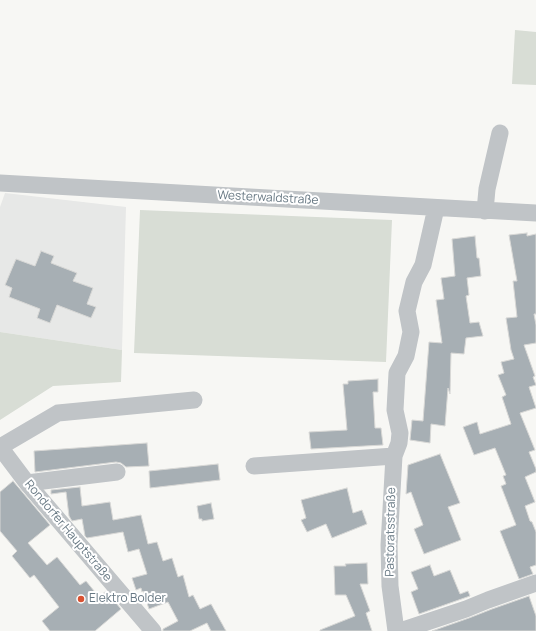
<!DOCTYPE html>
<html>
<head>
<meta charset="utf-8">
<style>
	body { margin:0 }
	canvas { display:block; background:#f7f7f4 }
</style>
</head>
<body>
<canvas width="536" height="631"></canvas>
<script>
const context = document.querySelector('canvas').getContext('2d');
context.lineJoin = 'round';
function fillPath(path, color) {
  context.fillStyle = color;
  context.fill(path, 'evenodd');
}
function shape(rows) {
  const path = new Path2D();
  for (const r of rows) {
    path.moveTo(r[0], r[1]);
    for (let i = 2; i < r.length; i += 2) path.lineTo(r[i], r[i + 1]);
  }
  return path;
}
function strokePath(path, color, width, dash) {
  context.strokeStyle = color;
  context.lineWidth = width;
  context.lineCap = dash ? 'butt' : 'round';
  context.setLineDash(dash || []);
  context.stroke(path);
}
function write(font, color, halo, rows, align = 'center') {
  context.font = font + ' Manrope,sans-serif';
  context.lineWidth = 4;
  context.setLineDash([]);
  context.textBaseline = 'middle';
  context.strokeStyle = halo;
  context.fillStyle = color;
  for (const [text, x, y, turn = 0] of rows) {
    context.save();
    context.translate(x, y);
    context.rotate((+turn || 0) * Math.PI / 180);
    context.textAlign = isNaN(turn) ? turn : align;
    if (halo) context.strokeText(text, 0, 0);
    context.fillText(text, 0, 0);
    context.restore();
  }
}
fillPath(shape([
	[5,193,126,207,122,350,0,332,0,207]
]), '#e7e8e7');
fillPath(shape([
	[515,30,536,32,536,85,512,84],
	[140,210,392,220,386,362,134,353],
	[0,332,122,350,121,382,53,386,0,420]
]), '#d8ddd5');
const building = shape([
	[527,233,527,236,536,234,536,314,534,314,536,325,536,343,524,345,535,376,533,377,536,385,529,387,536,408,520,413,535,450,529,452,536,469,536,472,525,477,535,502,525,506,530,521,532,522,536,532,536,565,530,567,533,574,519,579,500,531,516,525,501,486,506,484,503,476,506,475,495,448,474,455,463,427,477,422,480,434,511,424,502,397,506,395,498,375,504,373,501,362,514,359,511,350,506,318,517,317,513,281,517,281,509,235,527,233],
	[475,236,477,258,479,258,481,276,467,278,469,295,466,296,470,323,479,322,483,336,466,338,464,354,451,353,450,394,448,388,445,426,431,424,430,443,410,440,412,420,423,421,429,342,442,343,436,300,444,299,441,278,455,276,452,239,475,236],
	[41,251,54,256,51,263,77,273,73,281,93,288,87,304,96,307,91,318,57,305,50,323,37,318,40,309,9,297,12,288,5,285,16,259,35,266,41,251],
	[378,379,378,392,373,392,375,428,381,428,383,445,311,449,309,432,347,430,343,384,348,384,348,381,378,379],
	[147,443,149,466,126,467,121,463,116,462,35,472,34,451,147,443],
	[440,454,460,503,448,507,461,540,424,554,414,529,423,525,411,492,406,494,408,465,440,454],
	[218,464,220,480,150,488,149,471,218,464],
	[13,481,50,525,28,543,47,565,57,557,80,585,86,581,99,597,106,591,121,609,95,631,50,631,42,621,59,607,34,575,30,578,12,556,17,551,0,531,0,492,13,481],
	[80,487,82,506,110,502,113,520,141,515,148,544,157,542,163,561,172,558,178,577,183,575,189,597,193,595,200,609,211,604,226,631,211,631,207,623,190,631,163,631,163,629,178,621,168,602,149,609,143,591,142,592,141,588,136,590,132,578,147,574,139,549,128,552,123,532,87,538,85,536,82,519,72,521,69,516,66,492,51,494,51,490,80,487],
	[347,488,353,513,362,510,367,524,332,538,326,524,307,532,301,520,306,518,301,500,347,488],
	[211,503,214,519,202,521,202,519,199,519,197,506,211,503],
	[367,563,368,584,360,584,370,611,366,613,372,631,320,631,320,630,355,616,346,595,335,595,334,566,346,566,345,564,367,563],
	[430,565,434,576,450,570,460,594,468,591,470,596,419,614,411,592,418,589,411,572,430,565],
	[529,596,536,616,536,631,432,631,469,618,492,609,529,596]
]);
fillPath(building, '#a7afb4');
strokePath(building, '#d8d8d6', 1);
strokePath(shape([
	[0,183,536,213],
	[485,211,487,189,500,133],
	[0,447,27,483,153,631],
	[0,447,58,413,194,400],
	[254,466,394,456],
	[27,483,117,472],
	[396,631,390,586,389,545,394,456,399,443,400,433,395,410,397,373,406,356,411,332,407,311,414,282,423,265,436,208],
	[400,631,466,609,488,600,536,583]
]), '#c0c4c7', 17);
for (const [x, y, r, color] of [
	[81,599,4,"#d95232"]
]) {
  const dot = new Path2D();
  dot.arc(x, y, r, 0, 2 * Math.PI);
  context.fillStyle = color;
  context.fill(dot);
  strokePath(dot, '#fff', 1.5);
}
write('12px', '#677883', '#fff', [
	["Westerwaldstraße",268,198,3],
	["Rondorfer Hauptstraße",68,531,50],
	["Pastoratsstraße",391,532,-89]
]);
write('12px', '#677883', '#fff', [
	["Elektro Bolder",89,599]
], 'left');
</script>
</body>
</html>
